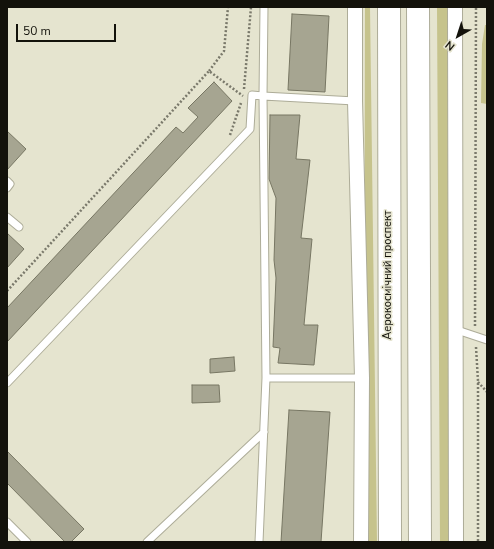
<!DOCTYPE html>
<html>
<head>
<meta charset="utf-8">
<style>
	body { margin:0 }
	#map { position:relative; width:494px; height:549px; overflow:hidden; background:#e5e4cf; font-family:"Nunito Sans",sans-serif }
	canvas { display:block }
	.frame { position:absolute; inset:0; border:8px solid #13120b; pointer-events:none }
	.north { position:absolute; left:438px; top:16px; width:40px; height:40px; -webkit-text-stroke:3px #e5e4cf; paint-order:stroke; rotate:219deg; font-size:11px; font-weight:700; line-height:16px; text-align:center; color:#13120b }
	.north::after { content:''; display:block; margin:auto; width:14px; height:18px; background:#13120b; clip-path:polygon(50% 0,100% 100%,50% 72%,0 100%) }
	.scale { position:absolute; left:16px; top:24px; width:100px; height:18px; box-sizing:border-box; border:2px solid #13120b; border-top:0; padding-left:5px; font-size:12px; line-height:14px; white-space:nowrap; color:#13120b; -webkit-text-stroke:3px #e5e4cf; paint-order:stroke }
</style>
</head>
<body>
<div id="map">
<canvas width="494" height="549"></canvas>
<div class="frame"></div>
<div class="north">N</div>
<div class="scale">50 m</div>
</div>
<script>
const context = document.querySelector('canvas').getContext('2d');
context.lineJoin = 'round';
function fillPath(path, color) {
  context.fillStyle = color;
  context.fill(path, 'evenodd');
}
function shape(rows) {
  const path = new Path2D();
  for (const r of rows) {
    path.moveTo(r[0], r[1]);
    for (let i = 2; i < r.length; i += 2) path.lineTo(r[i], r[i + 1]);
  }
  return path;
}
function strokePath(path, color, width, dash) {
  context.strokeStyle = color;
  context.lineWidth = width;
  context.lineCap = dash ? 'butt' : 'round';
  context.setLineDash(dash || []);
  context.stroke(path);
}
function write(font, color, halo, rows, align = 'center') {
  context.font = font + ' "Nunito Sans",sans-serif';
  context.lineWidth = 3;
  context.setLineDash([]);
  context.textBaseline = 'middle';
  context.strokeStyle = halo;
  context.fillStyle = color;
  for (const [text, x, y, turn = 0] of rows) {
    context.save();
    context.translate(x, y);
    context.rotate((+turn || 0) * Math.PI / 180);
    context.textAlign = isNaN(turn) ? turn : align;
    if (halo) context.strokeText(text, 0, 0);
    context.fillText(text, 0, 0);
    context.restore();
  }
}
fillPath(shape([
	[365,7,370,7,377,542,364,542],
	[437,7,448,7,448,542,440,542],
	[485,25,487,25,487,104,481,103,482,44]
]), '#c6c38c');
const building = shape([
	[292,14,329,16,325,92,288,90,292,14],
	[214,82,232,101,7,342,7,308,176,127,183,133,198,117,188,108,214,82],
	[270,115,300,115,296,159,310,160,301,238,312,239,304,325,318,325,314,365,278,363,280,348,273,347,276,278,274,260,276,198,269,179,270,115],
	[7,131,26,149,7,170,7,131],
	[7,233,24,249,7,268,7,233],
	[234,357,235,371,210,373,210,359,234,357],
	[192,385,219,385,220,402,192,403,192,385],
	[289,410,330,412,321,542,281,542,289,410],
	[7,451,84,529,71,542,65,542,7,483,7,451]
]);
fillPath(building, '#a6a591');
strokePath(building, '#777663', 1);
const lane = shape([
	[264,7,263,96,355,101],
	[7,181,10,184,7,188],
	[7,217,19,227],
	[457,330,487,340],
	[7,383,250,129,252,95,263,96,266,378,362,378],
	[7,522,27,542],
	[147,542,264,432],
	[259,542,266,378]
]);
const street = shape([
	[355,7,355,101,362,378,361,542],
	[455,7,456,542]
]);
const primary = shape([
	[389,7,390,542],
	[418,7,420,542]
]);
strokePath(lane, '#adac98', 9);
strokePath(street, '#adac98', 16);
strokePath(primary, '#adac98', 24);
strokePath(shape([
	[209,71,224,51,228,7],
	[244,89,251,7],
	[230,135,241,103],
	[7,291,209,71,243,96],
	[475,326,476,7],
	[476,347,478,381,478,542],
	[478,382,487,392]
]), '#7a796b', 2.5, [2, 2]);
strokePath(lane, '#fff', 7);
strokePath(street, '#fff', 14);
strokePath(primary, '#fff', 22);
write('11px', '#13120b', '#e5e4cf', [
	["Аерокосмічний проспект",388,275,-90]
]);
</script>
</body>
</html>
